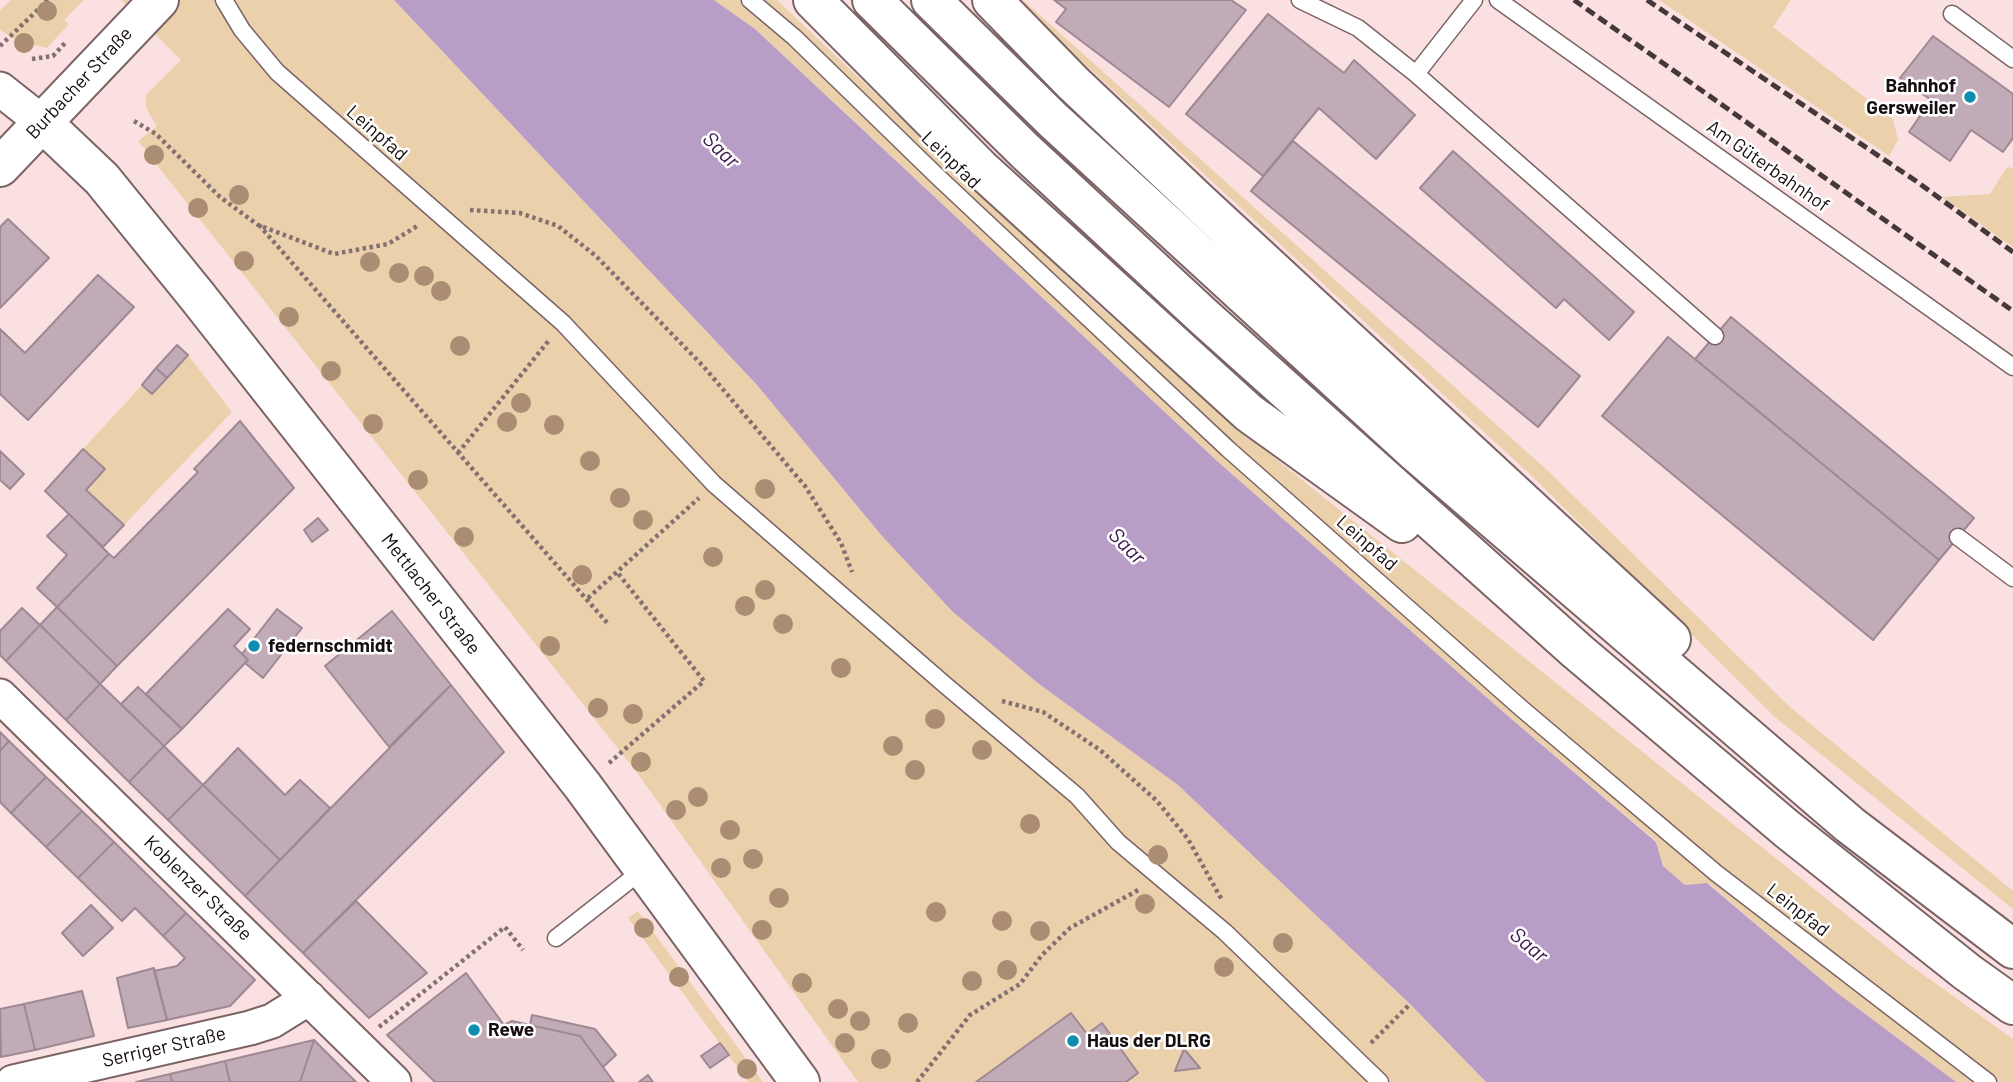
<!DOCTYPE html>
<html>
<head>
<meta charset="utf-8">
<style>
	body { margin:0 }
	canvas { display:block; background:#fbe0e1 }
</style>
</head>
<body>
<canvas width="2013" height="1082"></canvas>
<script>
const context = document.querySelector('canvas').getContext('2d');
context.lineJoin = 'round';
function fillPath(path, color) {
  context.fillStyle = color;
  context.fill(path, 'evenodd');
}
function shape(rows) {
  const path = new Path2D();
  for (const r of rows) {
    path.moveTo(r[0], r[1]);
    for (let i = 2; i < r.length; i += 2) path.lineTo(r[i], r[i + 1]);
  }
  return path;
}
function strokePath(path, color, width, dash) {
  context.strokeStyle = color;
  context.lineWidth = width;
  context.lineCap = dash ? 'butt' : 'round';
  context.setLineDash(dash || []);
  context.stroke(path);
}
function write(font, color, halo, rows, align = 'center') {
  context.font = font + ' Barlow,sans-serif';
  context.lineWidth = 5;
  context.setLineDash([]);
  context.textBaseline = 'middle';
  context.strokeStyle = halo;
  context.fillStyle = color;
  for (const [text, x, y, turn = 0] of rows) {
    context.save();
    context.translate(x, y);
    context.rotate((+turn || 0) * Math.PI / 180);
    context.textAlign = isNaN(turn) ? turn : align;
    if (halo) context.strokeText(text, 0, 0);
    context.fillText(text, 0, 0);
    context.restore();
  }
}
fillPath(shape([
	[11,0,84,0,64,20,69,24,47,48,17,41,0,30,0,10],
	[121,0,394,0,757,385,882,536,953,612,1039,684,1178,785,1410,1004,1486,1082,858,1082,638,774,138,141,157,126,146,108,146,95,181,60],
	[714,0,777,0,1090,298,1237,428,1903,960,2013,1039,2013,1082,1956,1082,1836,992,1708,883,1685,885,1663,866,1656,841,1509,717,1217,461,755,29],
	[1015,0,1023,0,1547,470,1790,707,2013,891,2013,909,1776,718,1534,478],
	[1659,0,1791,0,1773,27,1893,119,1898,140,1889,156],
	[2007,167,2013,168,2013,247,1942,197,1990,194],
	[188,355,232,412,124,525,86,490,105,469,83,449,142,385,152,394],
	[638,911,763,1082,748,1082,628,918]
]), '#ebd0ac');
fillPath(shape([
	[394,0,714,0,755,29,1217,461,1509,717,1656,842,1663,866,1685,885,1707,883,1836,992,1956,1082,1486,1082,1410,1004,1178,785,1039,684,953,612,882,536,757,385]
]), '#b89dc7');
const building = shape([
	[1054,0,1231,0,1246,10,1169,107,1056,22,1066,9,1054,0],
	[1268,14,1344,73,1354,60,1415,115,1376,159,1319,108,1263,176,1186,114,1268,14],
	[1933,36,2013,94,2013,138,2003,152,1971,130,1950,161,1909,132,1931,100,1900,78,1933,36],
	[1293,141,1580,376,1538,427,1251,191,1293,141],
	[1453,151,1634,312,1609,340,1564,299,1556,308,1420,188,1453,151],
	[8,219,49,258,0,308,0,227,8,219],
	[98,275,134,307,28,420,0,394,0,329,25,353,98,275],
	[1731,317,1974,518,1939,560,1695,359,1731,317],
	[1668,337,1939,560,1873,640,1602,416,1668,337],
	[177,345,188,355,167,378,156,368,177,345],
	[156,368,167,378,152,394,142,385,156,368],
	[240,421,294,488,117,666,57,607,109,554,114,558,198,472,194,469,240,421],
	[83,449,105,469,86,490,124,525,103,547,45,491,83,449],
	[0,451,24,474,10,489,0,480,0,451],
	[69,514,109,554,57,607,37,588,67,555,47,536,69,514],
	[318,518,328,530,312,542,304,530,318,518],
	[57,607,117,666,100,684,40,625,57,607],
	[22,608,40,625,6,661,0,655,0,631,22,608],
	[228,609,250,629,234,646,248,660,182,729,146,694,228,609],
	[277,609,302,628,263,678,245,663,248,660,242,654,277,609],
	[392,611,451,685,389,747,325,666,392,611],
	[40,625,100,684,66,720,6,661,40,625],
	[100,684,164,746,129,782,66,720,100,684],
	[451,685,504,752,303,953,245,896,451,685],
	[138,687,182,729,164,746,121,704,138,687],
	[0,732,9,741,0,751,0,732],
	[9,741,46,777,11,813,0,802,0,751,9,741],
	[164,746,203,785,168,820,129,782,164,746],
	[238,748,285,795,300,780,330,808,280,860,203,785,238,748],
	[46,777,82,811,46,847,11,813,46,777],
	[203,785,280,860,245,896,168,820,203,785],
	[82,811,114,842,78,878,46,847,82,811],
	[114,842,186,913,163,936,135,908,122,921,78,878,114,842],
	[356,901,427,973,369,1018,303,953,356,901],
	[91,905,113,928,83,956,62,933,91,905],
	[186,913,255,980,230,1006,167,1020,154,971,177,966,185,958,163,936,186,913],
	[154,968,167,1020,128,1028,117,978,154,968],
	[466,973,504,1025,512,1021,580,1036,614,1082,435,1082,387,1035,466,973],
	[82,991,94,1036,35,1050,24,1004,82,991],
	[24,1004,35,1050,1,1057,0,1009,24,1004],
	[1071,1013,1087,1034,1102,1023,1138,1073,1126,1082,976,1082,1071,1013],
	[532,1015,595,1029,616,1055,603,1067,580,1036,530,1025,532,1015],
	[314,1040,356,1082,300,1082,314,1040],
	[314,1040,300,1082,230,1082,225,1061,314,1040],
	[720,1043,729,1055,710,1068,701,1056,720,1043],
	[1184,1049,1200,1068,1175,1071,1184,1049],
	[225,1061,230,1082,172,1082,170,1074,225,1061],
	[170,1074,172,1082,136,1082,170,1074],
	[648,1075,653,1082,639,1082,648,1075]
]);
fillPath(building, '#c1abb7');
strokePath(building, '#9d8894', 2);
const lane = shape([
	[224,0,242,30,277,72,563,323,714,484,944,684,1077,796,1118,842,1225,932,1380,1082],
	[750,0,794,37,937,176,1228,449,1521,708,1716,873,1988,1082],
	[1300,0,1358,28,1416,74,1715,336],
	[1498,0,2013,367],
	[1952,14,2013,59],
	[1416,74,1474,0],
	[1958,537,2013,578],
	[556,938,644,869]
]);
const street = shape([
	[0,89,43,123],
	[0,696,394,1082],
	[13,1082,250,1028,272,1021,309,998]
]);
const secondary = shape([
	[43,123,102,179,197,296,582,785,800,1082],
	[0,167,159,0]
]);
const highway = shape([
	[813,0,980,168,1249,413,1402,523],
	[872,0,1025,151,1204,317,1577,651,1787,829,1967,972,2013,1005],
	[931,0,1053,120,1413,450,1850,825,2013,949],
	[992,0,1073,83,1199,202,1671,639]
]);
strokePath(lane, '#7b6465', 19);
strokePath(street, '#7b6465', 37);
strokePath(secondary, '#7b6465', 42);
strokePath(highway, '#7b6465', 42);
strokePath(shape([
	[0,46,48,0],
	[32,59,53,56,66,42],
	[134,121,156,134,220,197,258,225,334,254,388,244,419,225],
	[470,210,520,213,558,226,596,256,704,367,805,486,841,543,852,572],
	[259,225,609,625],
	[458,453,550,339],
	[588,598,699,498],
	[1002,701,1043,712,1100,750,1157,801,1188,839,1222,900],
	[609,763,704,681,617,572],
	[379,1027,505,927,523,950],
	[1371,1043,1410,1004],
	[917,1082,970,1015,1020,984,1042,955,1070,928,1140,889]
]), '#837172', 4.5, [3.5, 3.5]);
strokePath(lane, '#fff', 16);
strokePath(street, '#fff', 33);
strokePath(secondary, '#fff', 38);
strokePath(highway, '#fff', 38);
strokePath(shape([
	[1574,0,2013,311],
	[1647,0,1916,181,2013,252]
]), '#453839', 5, [10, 5]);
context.fillStyle = '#aa8d72';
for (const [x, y] of [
	[47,11],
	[24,43],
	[154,155],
	[239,195],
	[198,208],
	[244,261],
	[370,262],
	[399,273],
	[424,276],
	[441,291],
	[289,317],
	[460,346],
	[331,371],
	[521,403],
	[507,422],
	[373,424],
	[554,425],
	[590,461],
	[418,480],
	[765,489],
	[620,498],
	[643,520],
	[464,537],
	[713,557],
	[582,575],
	[765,590],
	[745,606],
	[783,624],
	[550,646],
	[841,668],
	[598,708],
	[633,714],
	[935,719],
	[893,746],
	[982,750],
	[641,762],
	[915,770],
	[698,797],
	[676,810],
	[1030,824],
	[730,830],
	[1158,855],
	[753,859],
	[721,868],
	[779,898],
	[1145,904],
	[936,912],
	[1002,921],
	[644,928],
	[762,930],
	[1040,931],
	[1283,943],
	[1224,967],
	[1007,970],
	[679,977],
	[972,981],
	[802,983],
	[838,1009],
	[860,1021],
	[908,1023],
	[845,1043],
	[881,1059],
	[747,1069]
]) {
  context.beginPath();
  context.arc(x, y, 10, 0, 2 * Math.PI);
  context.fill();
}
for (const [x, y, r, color] of [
	[1970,97,7,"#0f8dae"],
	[254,646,7,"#0f8dae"],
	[474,1030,7,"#0f8dae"],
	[1073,1041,7,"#0f8dae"]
]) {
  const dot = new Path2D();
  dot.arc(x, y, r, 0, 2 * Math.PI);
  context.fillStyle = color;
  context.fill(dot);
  strokePath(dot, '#fff', 2.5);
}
write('19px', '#170e0f', '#fff', [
	["Burbacher Straße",79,83,-47],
	["Leinpfad",377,133,41],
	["Leinpfad",951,160,44],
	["Am Güterbahnhof",1768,166,35],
	["Leinpfad",1367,543,41],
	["Mettlacher Straße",431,594,52],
	["Koblenzer Straße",198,888,44],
	["Leinpfad",1798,910,38],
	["Serriger Straße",164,1047,-13]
]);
write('bold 19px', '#170e0f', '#fff', [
	["Bahnhof",1956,86,"right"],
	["Gersweiler",1956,108,"right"],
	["federnschmidt",268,646],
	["Rewe",488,1030],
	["Haus der DLRG",1087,1041]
], 'left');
write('italic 21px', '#3c194d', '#fff', [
	["Saar",721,150,44],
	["Saar",1127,546,45],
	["Saar",1529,945,40]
]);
</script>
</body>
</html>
